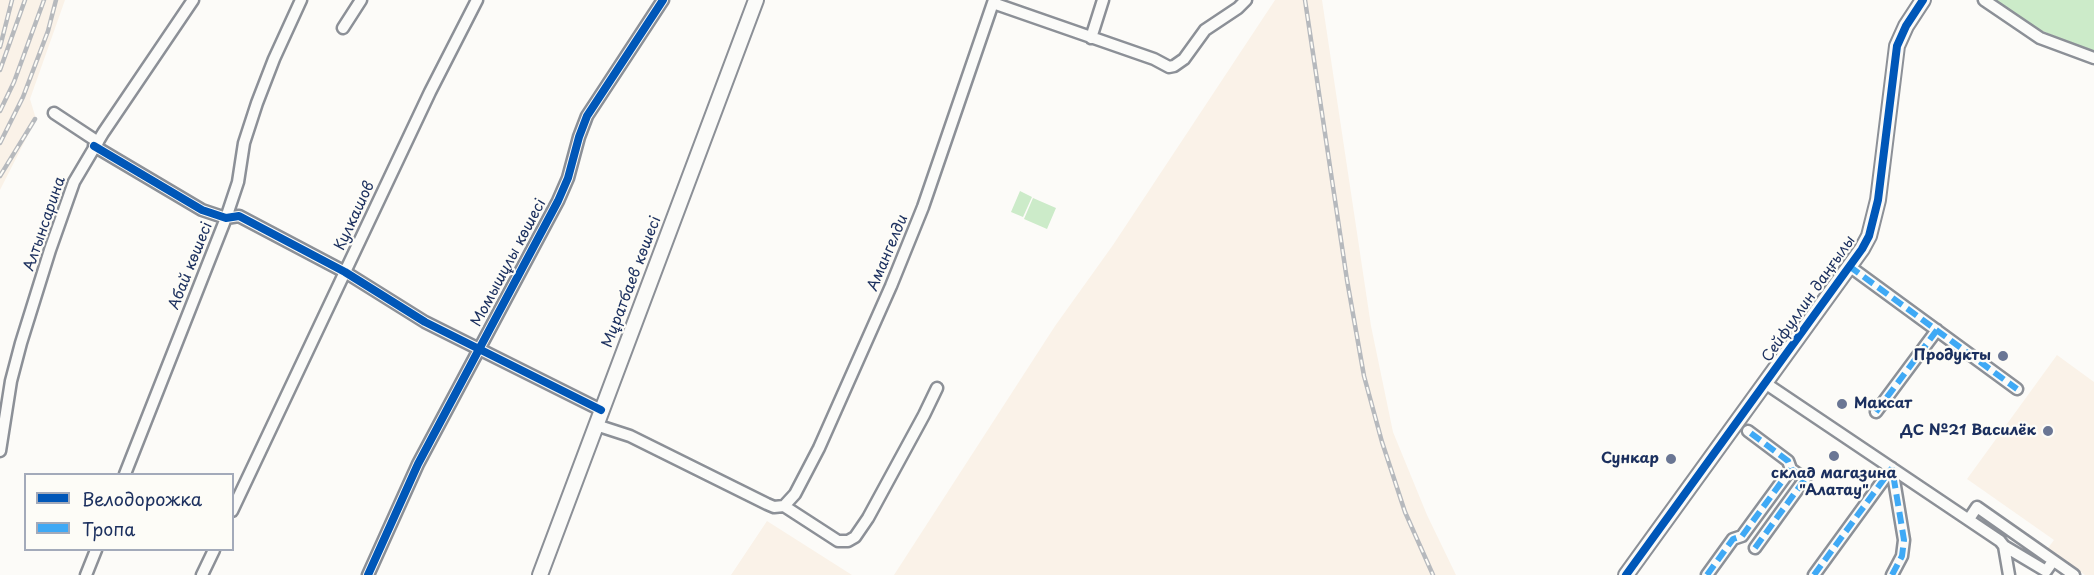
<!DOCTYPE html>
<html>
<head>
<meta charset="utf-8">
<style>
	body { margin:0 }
	#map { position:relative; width:2094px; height:575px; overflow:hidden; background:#fcfbf8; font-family:"Playpen Sans",sans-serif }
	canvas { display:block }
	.legend { position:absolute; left:24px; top:473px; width:210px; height:78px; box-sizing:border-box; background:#fdfcf7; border:2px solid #a3aaba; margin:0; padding:8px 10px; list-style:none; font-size:18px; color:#1b2f5e }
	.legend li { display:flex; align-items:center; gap:12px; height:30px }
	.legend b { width:30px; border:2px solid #a3aaba }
</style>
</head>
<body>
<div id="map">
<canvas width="2094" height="575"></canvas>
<ul class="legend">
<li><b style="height:8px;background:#0057b8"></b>Велодорожка</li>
<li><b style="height:8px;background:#3fa9f5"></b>Тропа</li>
</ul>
</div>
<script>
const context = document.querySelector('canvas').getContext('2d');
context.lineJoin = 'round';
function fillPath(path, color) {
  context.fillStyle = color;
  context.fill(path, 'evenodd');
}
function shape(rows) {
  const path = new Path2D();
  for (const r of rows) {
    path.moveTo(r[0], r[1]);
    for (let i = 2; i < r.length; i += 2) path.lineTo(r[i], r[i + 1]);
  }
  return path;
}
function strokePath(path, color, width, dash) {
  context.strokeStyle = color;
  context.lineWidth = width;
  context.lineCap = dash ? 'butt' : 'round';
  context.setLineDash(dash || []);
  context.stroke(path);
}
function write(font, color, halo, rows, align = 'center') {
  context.font = font + ' "Playpen Sans",sans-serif';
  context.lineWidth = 4.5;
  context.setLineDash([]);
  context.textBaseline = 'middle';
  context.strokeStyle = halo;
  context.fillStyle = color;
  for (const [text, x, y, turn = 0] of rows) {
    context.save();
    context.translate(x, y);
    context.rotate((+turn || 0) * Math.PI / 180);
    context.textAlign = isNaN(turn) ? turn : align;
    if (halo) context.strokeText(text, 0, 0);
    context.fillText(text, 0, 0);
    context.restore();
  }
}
fillPath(shape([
	[0,0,65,0,30,99,36,119,0,190],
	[1275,0,1322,0,1371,326,1393,432,1427,515,1456,575,894,575,1055,326,1113,245],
	[2057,355,2094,382,2094,575,2085,575,2048,548,2054,540,1967,479],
	[767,521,852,575,731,575]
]), '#faf2e8');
fillPath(shape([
	[1995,0,2094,0,2094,54,2082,47,2035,28],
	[1020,191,1032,197,1023,217,1011,212],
	[1033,198,1056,208,1047,229,1024,219]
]), '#ccebc9');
const street = shape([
	[1984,0,2040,38,2094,58],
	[993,3,1154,59,1169,67,1174,66,1184,59,1205,30,1238,8,1246,0],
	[343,28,361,0],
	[1091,38,1103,0],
	[54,113,98,142],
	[94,146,202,210,226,218,239,216,345,272,425,322,601,410],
	[1849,266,2017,389],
	[1765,383,2000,541,2004,546,2009,575],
	[1876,412,1937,330],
	[596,425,630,436,767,504,774,507,784,506,838,541,848,541,855,537,868,518,924,415,937,388],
	[0,451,11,381,21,343,50,250,74,182,103,133,193,0],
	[125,474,226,218,238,182,244,143,257,103,274,59,301,0],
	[784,506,795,494,819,448,891,286,923,207,994,0],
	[232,511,430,92,477,0],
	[1969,519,1977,507,2074,575],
	[2004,546,2046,571,2053,561],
	[1755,548,1805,479,1791,469],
	[86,575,96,550],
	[202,575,214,550],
	[368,575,418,464,558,201,568,178,579,137,587,116,663,0],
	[1707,575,1733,539,1742,536,1791,469,1788,461,1748,431],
	[1814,575,1892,468],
	[1892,575,1902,556,1904,540,1892,468]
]);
const secondary = shape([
	[540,575,756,0],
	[1626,575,1862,249,1869,236,1878,200,1897,46,1906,26,1923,0]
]);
strokePath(street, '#8c9097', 15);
strokePath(secondary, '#8c9097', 18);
strokePath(street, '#fbfbf9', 10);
strokePath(secondary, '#fbfbf9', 14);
const rail = shape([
	[1305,0,1347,280,1364,376,1382,442,1405,512,1433,575],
	[0,47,12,0],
	[0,70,25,0],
	[0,111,14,82,44,0],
	[0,143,23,97,48,31,56,0],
	[0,176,35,119]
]);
strokePath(rail, '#b6b9bd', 4.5);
strokePath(rail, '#fdfcf7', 2, [7]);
strokePath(shape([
	[1849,266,2017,389],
	[1876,412,1937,330],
	[1755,548,1805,479,1791,469],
	[1707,575,1733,539,1742,536,1791,469,1788,461,1748,431],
	[1814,575,1892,468],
	[1892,575,1902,556,1904,540,1892,468]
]), '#3fa9f5', 6, [12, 6]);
strokePath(shape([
	[94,146,202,210,226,218,239,216,345,272,425,322,601,410],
	[368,575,418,464,558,201,568,178,579,137,587,116,663,0],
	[1626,575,1862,249,1869,236,1878,200,1897,46,1906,26,1923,0]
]), '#0057b8', 8);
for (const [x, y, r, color] of [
	[2003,356,6,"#6a7694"],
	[1842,404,6,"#6a7694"],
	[2048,431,6,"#6a7694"],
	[1834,456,6,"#6a7694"],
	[1671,459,6,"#6a7694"]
]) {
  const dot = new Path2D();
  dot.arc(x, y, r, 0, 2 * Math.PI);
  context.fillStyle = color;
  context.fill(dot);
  strokePath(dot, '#fdfcf7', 2);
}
write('15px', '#1b2f5e', '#fdfcf7', [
	["Кулкашов",355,216,-65],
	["Алтынсарина",45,224,-71],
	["Амангелди",888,253,-67],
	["Момышұлы көшесі",509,263,-62],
	["Абай көшесі",191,266,-68],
	["Мұратбаев көшесі",632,282,-69],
	["Сейфуллин даңғылы",1809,299,-55]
]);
write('bold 15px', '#1b2f5e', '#fdfcf7', [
	["Продукты",1991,356],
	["Максат",1854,404,"left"],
	["ДС №21 Василёк",2036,431],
	["Сункар",1659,459],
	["склад магазина",1834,474,"center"],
	["\"Алатау\"",1834,491,"center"]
], 'right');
</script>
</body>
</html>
